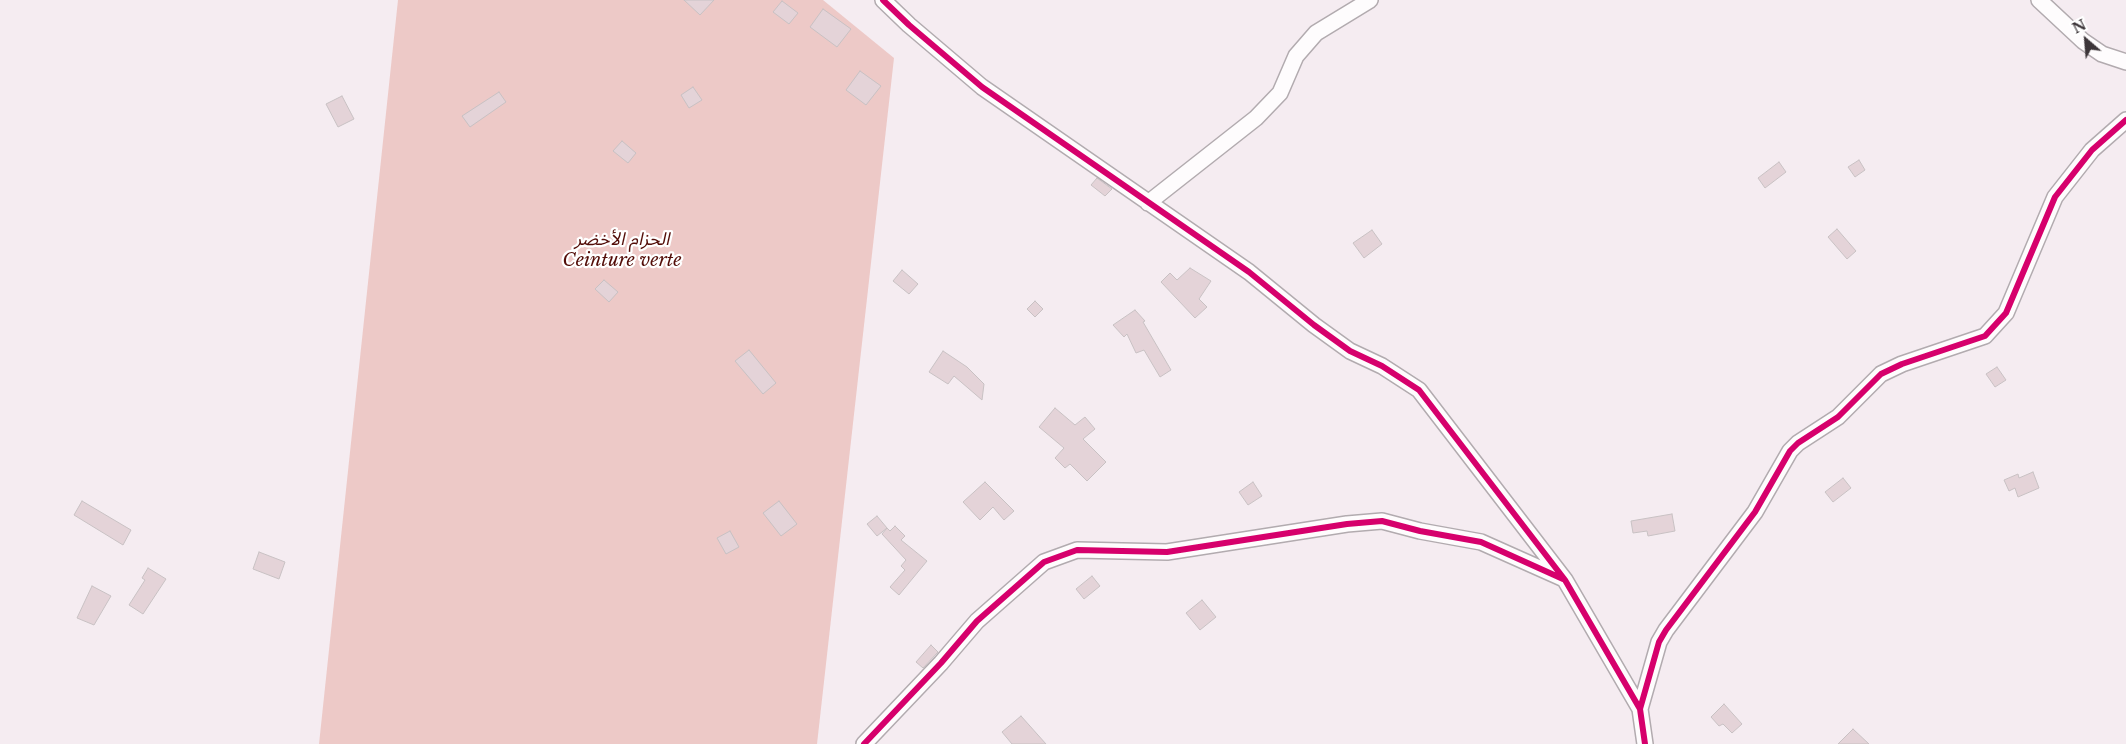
<!DOCTYPE html>
<html>
<head>
<meta charset="utf-8">
<style>
	body { margin:0 }
	#map { position:relative; width:2126px; height:744px; overflow:hidden; background:#f5ecf1; font-family:"Libre Baskerville",serif }
	canvas { display:block }
	.north { position:absolute; left:2061px; top:15px; width:50px; height:50px; -webkit-text-stroke:4px #fff; paint-order:stroke; rotate:333deg; font-size:14px; font-weight:700; line-height:20px; text-align:center; color:#3c3539 }
	.north::after { content:''; display:block; margin:auto; width:18px; height:22px; background:#3c3539; clip-path:polygon(50% 0,100% 100%,50% 72%,0 100%) }
</style>
</head>
<body>
<div id="map">
<canvas width="2126" height="744"></canvas>
<div class="north">N</div>
</div>
<script>
const context = document.querySelector('canvas').getContext('2d');
context.lineJoin = 'round';
function fillPath(path, color) {
  context.fillStyle = color;
  context.fill(path, 'evenodd');
}
function shape(rows) {
  const path = new Path2D();
  for (const r of rows) {
    path.moveTo(r[0], r[1]);
    for (let i = 2; i < r.length; i += 2) path.lineTo(r[i], r[i + 1]);
  }
  return path;
}
function strokePath(path, color, width, dash) {
  context.strokeStyle = color;
  context.lineWidth = width;
  context.lineCap = dash ? 'butt' : 'round';
  context.setLineDash(dash || []);
  context.stroke(path);
}
function write(font, color, halo, rows, align = 'center') {
  context.font = font + ' "Libre Baskerville","Noto Sans Arabic",serif';
  context.lineWidth = 4.5;
  context.setLineDash([]);
  context.textBaseline = 'middle';
  context.strokeStyle = halo;
  context.fillStyle = color;
  for (const [text, x, y, turn = 0] of rows) {
    context.save();
    context.translate(x, y);
    context.rotate((+turn || 0) * Math.PI / 180);
    context.textAlign = isNaN(turn) ? turn : align;
    if (halo) context.strokeText(text, 0, 0);
    context.fillText(text, 0, 0);
    context.restore();
  }
}
fillPath(shape([
	[398,0,823,0,894,58,817,744,319,744]
]), '#edc9c7');
const building = shape([
	[684,0,714,0,700,15,684,0],
	[782,1,798,13,789,24,773,12,782,1],
	[823,9,851,29,837,47,810,27,823,9],
	[860,71,881,86,866,105,846,90,860,71],
	[693,87,702,100,689,108,681,95,693,87],
	[499,92,506,102,470,127,462,116,499,92],
	[342,96,354,119,338,127,326,104,342,96],
	[622,141,636,153,628,163,613,151,622,141],
	[1859,160,1865,170,1855,177,1848,167,1859,160],
	[1779,162,1786,172,1765,188,1758,178,1779,162],
	[1097,178,1112,189,1105,196,1091,185,1097,178],
	[1837,229,1856,251,1847,259,1828,237,1837,229],
	[1372,230,1382,244,1364,258,1353,243,1372,230],
	[1190,268,1211,281,1199,299,1207,307,1195,318,1161,282,1170,273,1177,280,1190,268],
	[902,270,918,284,909,294,893,281,902,270],
	[604,280,618,292,609,302,595,289,604,280],
	[1035,301,1043,309,1035,317,1027,309,1035,301],
	[1135,310,1145,321,1143,322,1171,370,1160,377,1144,350,1136,353,1127,334,1124,337,1113,325,1135,310],
	[749,350,776,383,763,394,735,361,749,350],
	[943,351,967,367,984,384,982,400,954,376,948,384,929,372,943,351],
	[1997,367,2006,380,1995,387,1986,374,1997,367],
	[1055,408,1075,425,1085,417,1095,429,1083,439,1106,462,1087,481,1070,464,1065,468,1055,458,1064,448,1039,427,1055,408],
	[2033,472,2039,488,2018,497,2015,488,2009,491,2004,480,2018,474,2019,478,2033,472],
	[1843,478,1851,488,1833,502,1825,492,1843,478],
	[985,482,1014,511,1004,520,993,507,980,520,963,502,985,482],
	[1253,482,1262,496,1248,505,1239,492,1253,482],
	[82,501,131,530,123,545,74,515,82,501],
	[779,501,797,524,781,536,763,513,779,501],
	[1672,514,1675,531,1648,536,1647,531,1633,533,1631,521,1672,514],
	[877,516,887,528,877,536,867,524,877,516],
	[895,526,905,536,901,540,927,561,899,595,890,587,905,570,901,566,906,560,882,534,887,528,890,531,895,526],
	[730,531,739,547,726,554,717,538,730,531],
	[259,552,285,562,279,579,253,569,259,552],
	[148,568,166,579,143,614,129,605,145,580,142,578,148,568],
	[1092,576,1100,586,1084,599,1076,589,1092,576],
	[92,586,111,596,94,625,77,618,92,586],
	[1202,600,1216,617,1200,630,1186,613,1202,600],
	[931,645,938,652,923,668,916,662,931,645],
	[1724,704,1742,724,1732,733,1723,724,1719,726,1711,717,1724,704],
	[1021,716,1046,744,1012,744,1002,732,1021,716],
	[1853,729,1869,744,1838,744,1853,729]
]);
fillPath(building, '#e4d3d8');
strokePath(building, '#c8c1c3', 1);
const minor = shape([
	[883,0,909,25,982,87,1249,272,1314,325,1350,351,1382,366,1419,390,1565,580,1640,709,1645,744],
	[2039,0,2083,41,2102,54,2126,62],
	[1148,203,1256,118,1280,93,1296,56,1316,33,1370,0],
	[1640,709,1659,642,1666,630,1755,512,1790,451,1798,443,1838,417,1881,374,1902,364,1985,336,2006,313,2055,197,2092,150,2126,120],
	[864,744,941,663,977,621,1044,562,1077,550,1167,552,1347,524,1382,521,1420,531,1481,542,1564,579]
]);
strokePath(minor, '#b2abaf', 18);
strokePath(minor, '#fefcfd', 15);
strokePath(shape([
	[883,0,909,25,982,87,1249,272,1314,325,1350,351,1382,366,1419,390,1565,580,1640,709,1645,744],
	[1640,709,1659,642,1666,630,1755,512,1790,451,1798,443,1838,417,1881,374,1902,364,1985,336,2006,313,2055,197,2092,150,2126,120],
	[864,744,941,663,977,621,1044,562,1077,550,1167,552,1347,524,1382,521,1420,531,1481,542,1563,579]
]), '#d6006c', 6);
write('italic 18px', '#530d08', '#fff', [
	["الحزام الأخضر",622,240],
	["Ceinture verte",622,261]
]);
</script>
</body>
</html>
